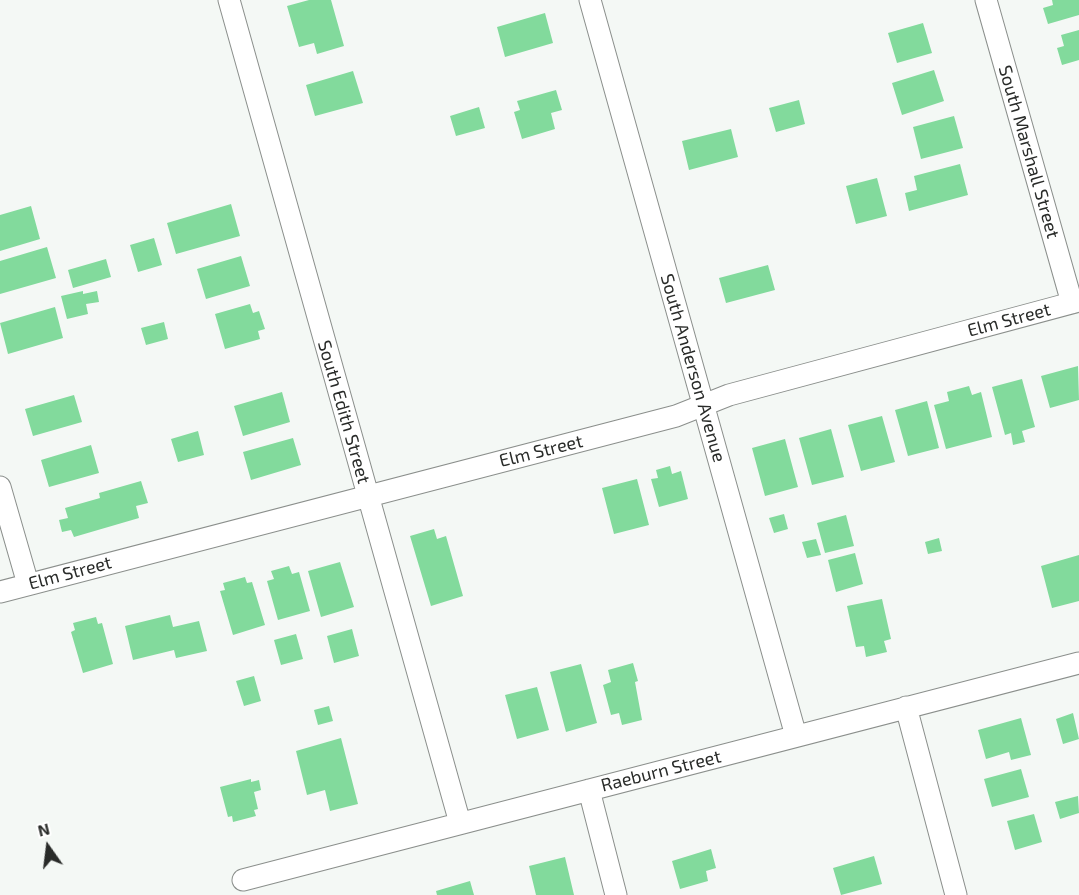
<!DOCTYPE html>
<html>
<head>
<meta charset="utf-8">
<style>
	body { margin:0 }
	#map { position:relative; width:1079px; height:895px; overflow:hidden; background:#f4f8f5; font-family:"Exo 2",sans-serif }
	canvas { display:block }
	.north { position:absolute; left:18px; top:817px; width:60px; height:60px; -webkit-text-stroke:4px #fff; paint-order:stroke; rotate:346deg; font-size:16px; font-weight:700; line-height:24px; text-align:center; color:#292b29 }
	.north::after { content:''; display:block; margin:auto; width:21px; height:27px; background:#292b29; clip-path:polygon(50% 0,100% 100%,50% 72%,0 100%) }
</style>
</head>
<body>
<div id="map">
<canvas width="1079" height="895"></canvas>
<div class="north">N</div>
</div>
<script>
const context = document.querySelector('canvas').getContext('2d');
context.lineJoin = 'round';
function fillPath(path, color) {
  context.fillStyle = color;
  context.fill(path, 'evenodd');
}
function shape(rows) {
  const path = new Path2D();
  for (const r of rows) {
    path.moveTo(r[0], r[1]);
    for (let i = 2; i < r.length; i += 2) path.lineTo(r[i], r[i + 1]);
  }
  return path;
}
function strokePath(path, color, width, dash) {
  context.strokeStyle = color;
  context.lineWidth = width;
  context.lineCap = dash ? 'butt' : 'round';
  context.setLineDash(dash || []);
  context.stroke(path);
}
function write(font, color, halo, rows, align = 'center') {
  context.font = font + ' "Exo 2",sans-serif';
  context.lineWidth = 5;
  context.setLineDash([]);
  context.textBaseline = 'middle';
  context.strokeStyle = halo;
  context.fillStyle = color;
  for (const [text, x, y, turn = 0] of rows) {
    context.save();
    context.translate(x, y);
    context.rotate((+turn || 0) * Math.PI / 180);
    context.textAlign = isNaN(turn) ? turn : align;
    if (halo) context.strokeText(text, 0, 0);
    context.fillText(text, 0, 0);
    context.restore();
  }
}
fillPath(shape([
	[309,0,331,0,344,46,317,54,314,43,299,47,287,6],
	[1052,0,1079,0,1079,15,1048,24,1043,8,1053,5],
	[545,13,553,43,505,57,497,27],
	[923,23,932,53,897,63,888,33],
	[1079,30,1079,60,1062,65,1057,48,1064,46,1061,35],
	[934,70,944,101,902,115,892,83],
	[353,71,363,103,315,116,306,85],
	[556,90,562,110,551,113,555,129,522,139,514,112,520,110,517,101],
	[799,100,805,124,776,132,769,108],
	[479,107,485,128,456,136,450,116],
	[954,116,963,148,921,159,913,127],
	[731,129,738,157,689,170,682,141],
	[960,164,968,195,909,211,905,193,917,190,914,176],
	[877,178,887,216,856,224,846,186],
	[231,204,240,236,176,254,167,223],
	[31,206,40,239,0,251,0,215],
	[154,238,162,265,138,272,130,245],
	[47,247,56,278,0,294,0,261],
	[241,256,250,286,206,299,197,269],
	[106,259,111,277,73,288,68,270],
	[768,265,775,290,726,303,719,278],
	[83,291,83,294,97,291,99,302,86,304,88,314,67,319,61,296],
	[250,304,253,313,259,311,265,329,258,331,260,339,225,349,215,314],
	[55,307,63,338,8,354,0,323],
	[164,322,168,339,146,345,141,328],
	[1078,366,1079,400,1050,408,1041,376],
	[1022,379,1035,427,1022,431,1025,442,1013,445,1011,433,1005,435,992,387],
	[969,386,972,395,981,392,992,437,946,449,934,405,949,401,947,392],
	[282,392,290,422,243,436,234,406],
	[74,395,82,422,33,436,25,409],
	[927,401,939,448,908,456,895,410],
	[882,416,895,462,861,471,848,425],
	[831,429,844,477,812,485,799,438],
	[198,431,204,455,178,462,171,439],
	[293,438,301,465,251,480,243,452],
	[785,439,798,487,765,496,752,448],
	[91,445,99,473,49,487,41,460],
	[670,466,672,474,681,471,688,499,659,507,651,479,658,478,656,470],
	[637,479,649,525,614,534,602,488],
	[141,481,148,503,136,506,139,518,74,537,71,530,62,532,59,520,68,518,65,508,100,498,99,493],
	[784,514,788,529,774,533,769,518],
	[846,515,854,546,825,553,817,523],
	[434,529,437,539,446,536,463,596,431,606,410,536],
	[939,538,942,551,928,554,925,542],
	[816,539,821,555,807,558,802,542],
	[855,553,863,584,836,592,828,560],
	[1079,555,1079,601,1052,608,1041,566],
	[340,562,354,607,321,617,308,571],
	[289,566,292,574,299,572,310,611,278,620,267,581,274,579,271,571],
	[245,577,247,583,252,582,265,625,233,635,220,591,225,590,223,583],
	[882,599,891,639,884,641,887,652,866,657,864,646,856,647,847,606],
	[170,615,173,627,199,621,207,651,176,658,174,650,133,660,125,626],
	[96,617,98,624,102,623,113,664,83,673,71,632,75,630,73,623],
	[352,629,359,656,334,663,327,636],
	[296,634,303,659,281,665,274,640],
	[633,663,638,681,635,682,642,720,622,725,619,713,611,715,603,685,611,682,608,670],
	[581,664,597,723,566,732,550,672],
	[254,676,261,701,244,706,236,681],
	[537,687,549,730,517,739,505,695],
	[329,706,333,721,318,725,314,710],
	[1073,713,1079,739,1063,744,1056,719],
	[1021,718,1031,755,1011,760,1009,752,986,759,978,730],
	[341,738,358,804,330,811,325,790,307,795,296,751],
	[1021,769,1029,797,992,807,984,779],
	[251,779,251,782,259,780,261,790,254,792,258,809,254,810,256,816,233,822,232,816,228,817,220,787],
	[1078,796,1079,813,1060,819,1055,802],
	[1034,814,1042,842,1015,850,1007,821],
	[711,849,716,868,706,871,708,881,680,889,672,861],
	[874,856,882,884,841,895,833,868],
	[565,857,574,895,536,895,529,866],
	[470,881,474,895,437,895,436,891]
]), '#82da9c');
const street = shape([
	[229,0,460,823],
	[590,0,796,736],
	[986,0,1072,303],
	[0,487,28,584],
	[0,592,676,416,729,395,1079,301],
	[906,707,956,895],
	[589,790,616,895],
	[243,880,1079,663]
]);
strokePath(street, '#8b8f8c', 23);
strokePath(street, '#fff', 21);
write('18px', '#292b29', '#fff', [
	["South Marshall Street",1029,152,74],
	["Elm Street",1009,320,-15],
	["South Anderson Avenue",693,368,74],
	["South Edith Street",344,412,74],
	["Elm Street",541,451,-14],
	["Elm Street",70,573,-15],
	["Raeburn Street",661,771,-14]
]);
</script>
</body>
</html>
